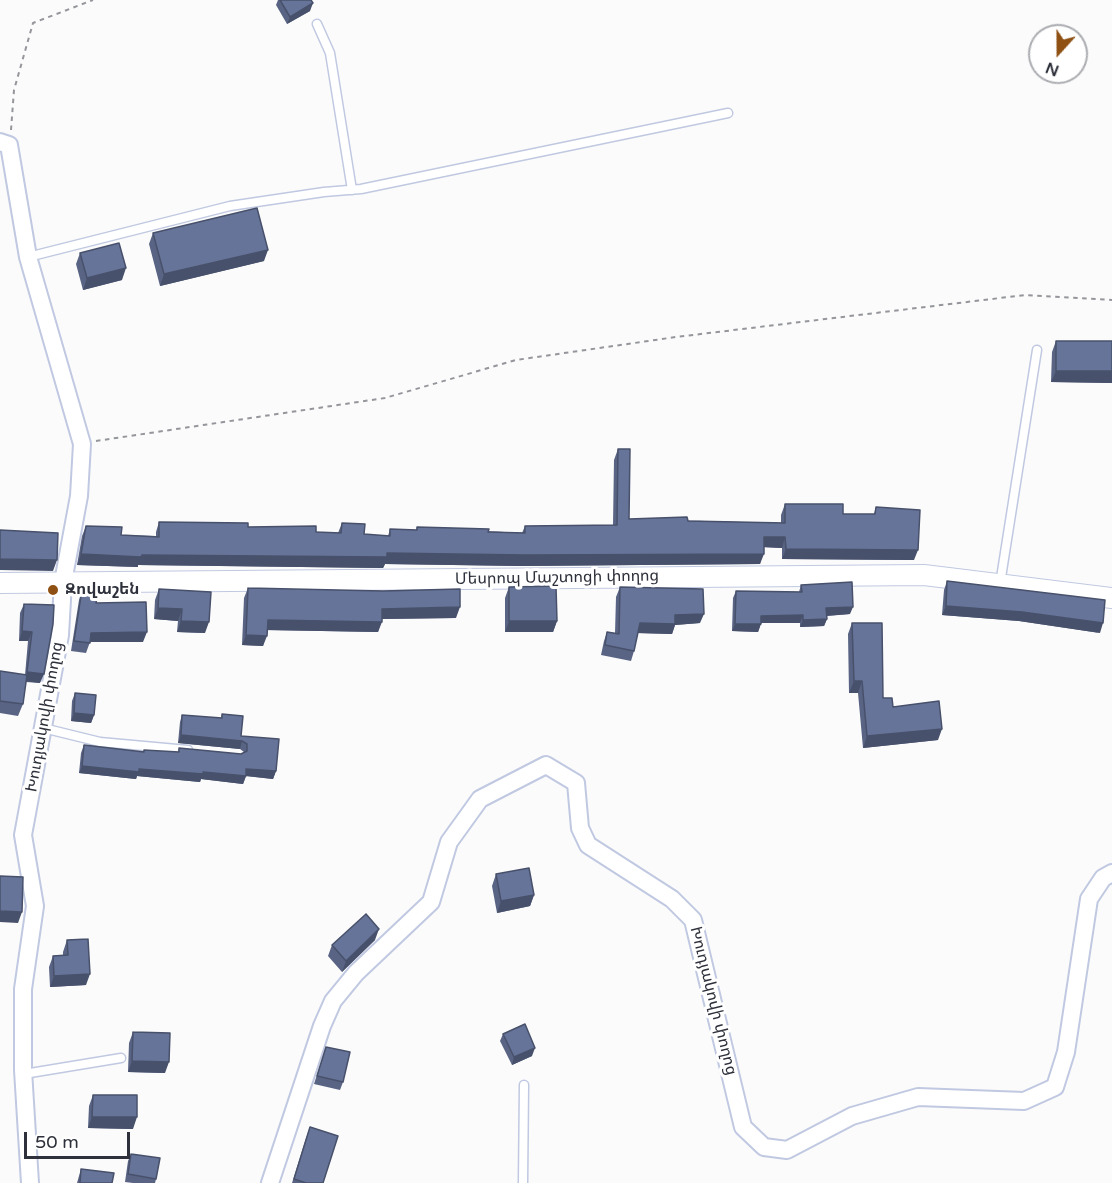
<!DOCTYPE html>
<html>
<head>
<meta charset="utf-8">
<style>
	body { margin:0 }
	#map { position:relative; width:1112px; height:1183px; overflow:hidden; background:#fbfbfb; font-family:"Varela Round",sans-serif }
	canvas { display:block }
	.north { position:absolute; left:1028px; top:24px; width:60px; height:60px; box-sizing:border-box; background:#fff; border:2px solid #abadb1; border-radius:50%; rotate:201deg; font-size:16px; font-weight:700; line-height:24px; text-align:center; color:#2e313b }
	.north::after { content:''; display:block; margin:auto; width:21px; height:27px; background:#8e5013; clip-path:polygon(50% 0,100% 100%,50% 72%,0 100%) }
	.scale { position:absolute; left:24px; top:1132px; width:106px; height:27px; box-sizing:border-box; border:3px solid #2e313b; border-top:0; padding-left:8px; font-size:18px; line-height:21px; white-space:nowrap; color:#2e313b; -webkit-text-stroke:4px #fff; paint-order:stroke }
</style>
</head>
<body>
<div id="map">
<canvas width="1112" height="1183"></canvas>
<div class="north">N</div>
<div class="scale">50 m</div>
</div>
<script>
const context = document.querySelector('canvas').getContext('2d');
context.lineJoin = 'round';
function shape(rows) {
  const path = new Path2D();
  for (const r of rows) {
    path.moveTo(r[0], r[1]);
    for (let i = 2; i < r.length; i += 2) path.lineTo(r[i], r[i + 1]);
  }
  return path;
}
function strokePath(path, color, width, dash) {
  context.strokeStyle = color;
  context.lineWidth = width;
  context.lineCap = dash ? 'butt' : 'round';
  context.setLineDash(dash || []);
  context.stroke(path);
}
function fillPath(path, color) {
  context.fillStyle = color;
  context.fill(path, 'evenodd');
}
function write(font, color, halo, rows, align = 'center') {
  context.font = font + ' "Varela Round","Noto Sans Armenian",sans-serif';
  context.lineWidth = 6;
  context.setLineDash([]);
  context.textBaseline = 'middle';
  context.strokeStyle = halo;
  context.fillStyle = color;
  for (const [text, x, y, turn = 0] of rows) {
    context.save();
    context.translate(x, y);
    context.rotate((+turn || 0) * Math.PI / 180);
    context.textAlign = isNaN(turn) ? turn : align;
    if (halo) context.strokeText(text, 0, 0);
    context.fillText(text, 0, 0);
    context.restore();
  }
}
const service = shape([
	[317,24,330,53,352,190],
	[28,257,230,206,324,192,361,189,728,113],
	[1000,584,1037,350],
	[43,728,100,742,188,750],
	[24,1074,121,1058],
	[523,1183,524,1085]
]);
const minor = shape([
	[0,142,9,145,28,257,82,444,79,496,63,582,60,635,23,835,35,906,23,989,23,1070,30,1183],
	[270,1183,322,1026,333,1001,356,973,431,902,449,842,480,799,546,765,576,783,580,828,588,845,672,899,693,920,743,1127,764,1147,787,1150,852,1116,918,1097,1024,1101,1055,1087,1066,1052,1089,899,1103,878,1112,873]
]);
const tertiary = shape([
	[0,583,924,575,1112,598]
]);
strokePath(service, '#c0c9e1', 11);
strokePath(minor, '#c0c9e1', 20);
strokePath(tertiary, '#c0c9e1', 22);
strokePath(shape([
	[11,130,14,90,33,23,93,0],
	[96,441,385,398,516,360,676,337,1025,295,1112,300]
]), '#94969b', 2, [4.5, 4.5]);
strokePath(service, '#fff', 8);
strokePath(minor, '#fff', 16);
strokePath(tertiary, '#fff', 20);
fillPath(shape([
	[278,0,311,0,310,11,287,24,276,5],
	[153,233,264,261,160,286,149,244],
	[80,253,122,280,83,290,76,264],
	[1056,341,1112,341,1112,383,1051,382,1052,352],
	[618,449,629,519,781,523,781,515,785,504,843,514,874,514,876,507,914,560,782,559,782,548,764,547,760,564,521,566,385,564,383,568,138,565,138,567,77,565,82,536,86,526,121,535,156,536,156,532,159,522,338,533,342,523,364,534,388,536,390,529,416,530,417,527,522,533,525,526,613,525,614,460],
	[947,581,1100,633,1019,621,942,615,944,590],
	[801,585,850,614,827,616,827,619,824,626,800,627,800,623,761,623,758,632,732,631,733,598,736,591,799,592],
	[509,587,557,621,553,632,505,632,505,598],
	[620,587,700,623,675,625,672,634,638,633,634,651,631,661,601,655,604,641,607,632,615,633,616,597],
	[248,588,456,618,382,619,378,632,267,630,263,646,242,645,244,598],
	[159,589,205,633,177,632,178,621,154,619,155,600],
	[82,590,96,603,143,642,90,642,86,653,71,651,79,600],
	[24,604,54,605,40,683,26,682,23,704,18,716,0,713,0,671,25,675,28,641,19,641,20,613],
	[852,623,883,698,893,707,938,740,863,748,858,693,849,693,848,634],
	[75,693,94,715,91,723,71,721,72,701],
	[222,714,241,736,276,771,273,779,246,776,243,784,201,779,200,782,137,776,136,779,79,773,81,753,84,745,143,752,178,752,179,748,241,754,244,752,240,749,178,743,180,722,182,715,221,718],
	[496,874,534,895,530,906,497,913,492,886],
	[67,940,86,985,50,987,49,967,53,956,63,955,63,952],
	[375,940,342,972,328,956,332,945],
	[133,1032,165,1073,128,1072,129,1043],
	[503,1034,532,1056,512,1065,500,1041],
	[326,1047,343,1082,340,1090,314,1084],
	[93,1095,133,1129,88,1128,89,1106],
	[310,1127,323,1183,292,1183,306,1138],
	[131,1154,156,1179,155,1183,133,1183,125,1182,128,1161],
	[81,1169,112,1183,77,1183]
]), '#596484');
fillPath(shape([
	[313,3,310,11,287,24,290,17],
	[268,250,264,261,160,286,164,274],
	[126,268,122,280,83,290,87,278],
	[1056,371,1112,371,1112,383,1051,382],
	[764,537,785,537,782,548,760,547],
	[786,549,918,550,914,560,782,559],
	[387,553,764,554,760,564,521,566,385,564,383,568,138,565,138,567,77,565,81,554,142,555],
	[0,559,57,560,53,571,0,570],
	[946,606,1022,612,1103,623,1100,633,1019,621,942,615],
	[460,607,456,618,379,619,382,609],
	[853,607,850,614,824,616,826,608],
	[158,608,182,609,178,621,154,619],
	[704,614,700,623,675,625,672,634,636,633,640,623,675,615],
	[803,615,800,623,758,623,761,616],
	[827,619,824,626,800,627,803,620],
	[268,620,382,622,378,632,264,630],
	[181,621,209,622,205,633,177,632],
	[509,621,557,621,553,632,505,632],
	[735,624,761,624,758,632,732,631],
	[22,631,32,632,28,641,19,641],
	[147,632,143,642,88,642,91,633],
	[246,635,267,636,263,646,242,645],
	[27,672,44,674,40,683,24,681],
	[854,681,862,681,858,693,849,693],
	[74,713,94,715,91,723,71,721],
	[942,729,938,740,863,748,867,736],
	[181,735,242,741,240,749,178,743],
	[82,766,203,772,246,769,276,771,273,779,246,776,243,784,201,779,200,782,137,776,136,779,79,773],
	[534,895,530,906,497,913,501,901],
	[0,911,22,912,18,923,0,922],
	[379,929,375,940,342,972,346,961],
	[90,974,86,985,50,987,54,976],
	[535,1048,532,1056,512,1065,514,1057],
	[132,1061,169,1062,165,1073,128,1072],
	[92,1117,137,1117,133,1129,88,1128]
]), '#48516b');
const building = shape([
	[280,0,311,0,313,3,290,17,280,0],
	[257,208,268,250,164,274,153,233,257,208],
	[119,243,126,268,87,278,80,253,119,243],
	[1056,341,1112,341,1112,371,1056,371,1056,341],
	[618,449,630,449,629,519,687,517,688,521,785,523,785,504,843,504,843,514,875,514,876,507,920,510,918,550,786,549,785,537,764,537,764,554,525,555,387,553,387,557,142,555,141,557,81,554,86,526,122,527,121,535,159,537,159,522,248,523,248,527,316,526,316,532,341,533,342,523,365,524,364,534,390,536,390,529,417,530,417,527,489,529,488,532,525,533,525,526,617,525,618,449],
	[0,530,58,533,57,560,0,559,0,530],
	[947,581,1105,600,1103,623,1022,612,946,606,947,581],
	[852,582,853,607,826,608,827,619,803,620,803,615,761,616,761,624,735,624,736,591,802,592,801,585,852,582],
	[556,586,557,621,509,621,509,587,556,586],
	[620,587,703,589,704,614,675,615,675,624,640,623,634,651,605,645,607,632,619,634,620,587],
	[248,588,383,591,460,589,460,607,382,609,382,622,268,620,267,636,246,635,248,588],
	[159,589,211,592,209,622,181,621,182,609,158,608,159,589],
	[82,590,98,593,96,603,146,602,147,632,91,633,90,643,74,641,82,590],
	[24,604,54,605,53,624,44,674,27,672,32,632,22,631,24,604],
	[852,623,882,623,883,698,892,698,893,707,939,701,942,729,867,736,862,681,854,681,852,623],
	[0,671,27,675,23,704,0,701,0,671],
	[75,693,96,695,94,715,74,713,75,693],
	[222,714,243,716,241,736,279,739,276,771,246,769,246,776,203,772,203,774,139,769,139,772,82,766,84,745,144,752,144,750,179,752,179,748,241,754,247,751,247,744,242,741,181,735,182,715,222,718,222,714],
	[529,868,534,895,501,901,496,874,529,868],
	[0,876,23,877,22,912,0,911,0,876],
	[366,914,379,929,346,961,332,945,366,914],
	[88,939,90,974,54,976,53,956,68,955,67,940,88,939],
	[525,1024,535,1048,514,1057,503,1034,525,1024],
	[133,1032,170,1033,169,1062,132,1061,133,1032],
	[326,1047,350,1052,343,1082,317,1076,326,1047],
	[93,1095,137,1095,137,1117,92,1117,93,1095],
	[310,1127,338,1136,323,1183,306,1183,294,1179,310,1127],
	[131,1154,160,1158,156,1179,128,1174,131,1154],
	[81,1169,114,1173,112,1183,80,1183,81,1169]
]);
fillPath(building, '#677499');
strokePath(building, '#48516b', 1.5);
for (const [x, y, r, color] of [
	[53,590,6,"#8e5013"]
]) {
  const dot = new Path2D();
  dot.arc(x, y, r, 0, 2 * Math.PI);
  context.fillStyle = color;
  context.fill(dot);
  strokePath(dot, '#fff', 2);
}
write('16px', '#2e313b', '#fff', [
	["Մեսրոպ Մաշտոցի փողոց",557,578,-1],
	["Խուդյակովի փողոց",45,717,-80],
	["Խուդյակովի փողոց",713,1001,76]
]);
write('bold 16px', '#2e313b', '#fff', [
	["Զովաշեն",65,590]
], 'left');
</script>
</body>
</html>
